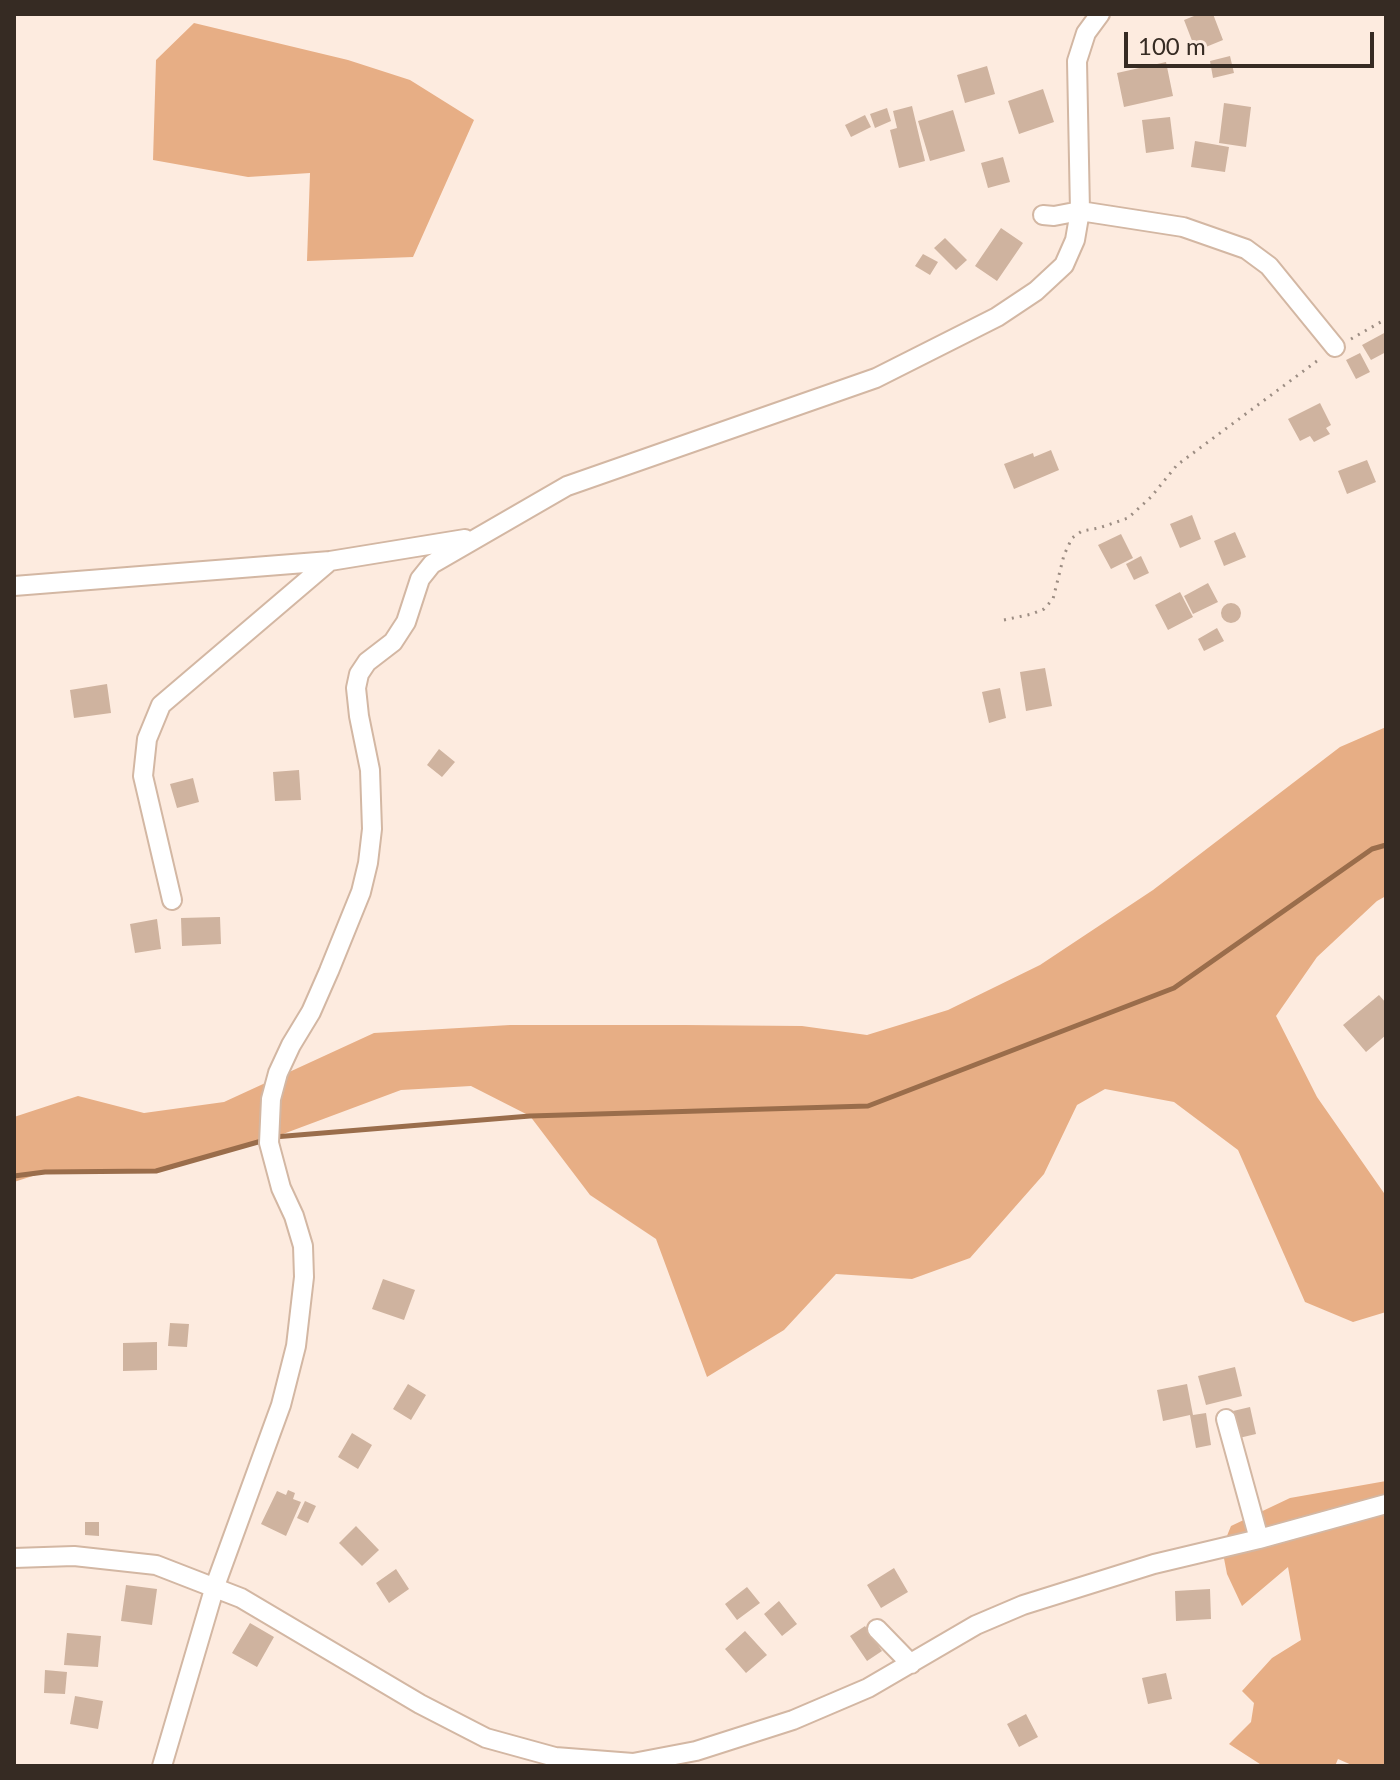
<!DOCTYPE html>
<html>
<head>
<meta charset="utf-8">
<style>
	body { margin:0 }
	#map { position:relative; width:1400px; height:1780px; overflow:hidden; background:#fdebdf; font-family:Lato,sans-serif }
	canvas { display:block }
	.frame { position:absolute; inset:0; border:16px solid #362b23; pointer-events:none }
	.scale { position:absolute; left:1124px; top:32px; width:250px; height:36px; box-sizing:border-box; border:4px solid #362b23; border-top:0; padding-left:10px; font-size:24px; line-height:28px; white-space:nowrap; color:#362b23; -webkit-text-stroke:6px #fdebdf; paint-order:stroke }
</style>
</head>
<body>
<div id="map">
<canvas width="1400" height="1780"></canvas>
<div class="frame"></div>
<div class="scale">100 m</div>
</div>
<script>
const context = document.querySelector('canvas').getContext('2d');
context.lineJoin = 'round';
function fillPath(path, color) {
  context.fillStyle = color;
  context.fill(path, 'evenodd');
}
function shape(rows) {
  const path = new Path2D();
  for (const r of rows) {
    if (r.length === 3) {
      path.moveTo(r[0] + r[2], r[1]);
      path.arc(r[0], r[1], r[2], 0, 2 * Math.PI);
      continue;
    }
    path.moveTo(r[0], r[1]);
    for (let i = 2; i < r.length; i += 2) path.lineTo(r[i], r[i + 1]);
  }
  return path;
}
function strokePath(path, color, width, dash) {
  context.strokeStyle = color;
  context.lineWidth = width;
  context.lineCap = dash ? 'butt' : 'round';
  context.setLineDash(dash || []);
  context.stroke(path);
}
fillPath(shape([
	[194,23,348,60,410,80,474,120,413,257,307,261,310,173,248,177,153,160,156,60],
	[1386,727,1386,896,1377,901,1317,957,1276,1016,1317,1097,1386,1196,1386,1312,1353,1322,1305,1302,1238,1150,1174,1102,1105,1089,1077,1105,1044,1174,970,1258,912,1279,836,1274,784,1330,707,1377,656,1239,590,1195,530,1116,471,1086,401,1090,275,1137,156,1171,45,1172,14,1182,14,1117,78,1096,144,1113,224,1102,374,1033,510,1025,685,1025,802,1026,867,1035,948,1010,1040,965,1153,890,1340,747],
	[1386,1481,1386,1766,1354,1766,1338,1759,1335,1766,1263,1766,1229,1744,1251,1722,1254,1703,1242,1691,1272,1658,1301,1640,1288,1567,1242,1606,1227,1574,1222,1548,1231,1526,1290,1498]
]), '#e7ae85');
strokePath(shape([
	[274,1137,530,1116,868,1106,1174,988,1372,849,1386,845],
	[14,1176,45,1172,156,1171,265,1140]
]), '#9a6d4b', 5);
fillPath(shape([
	[1199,14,1213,14,1223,40,1196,51,1184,20],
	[1230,56,1234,73,1213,78,1210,61],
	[1166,62,1173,96,1124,107,1117,73],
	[987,66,995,94,965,103,957,75],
	[1043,89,1054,122,1019,134,1008,101],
	[1224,103,1251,107,1246,147,1219,143],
	[912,106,925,161,899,168,890,130,897,128,893,111],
	[887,108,891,121,875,128,870,114],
	[953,110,965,151,930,161,918,121],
	[865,115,871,127,851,137,845,125],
	[1170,117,1174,149,1146,153,1142,120],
	[1195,141,1229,147,1225,172,1191,167],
	[1003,157,1010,182,988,188,981,163],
	[1001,228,1023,243,997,281,975,266],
	[945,238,967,260,956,270,934,248],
	[923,254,938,262,930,275,915,266],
	[1386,332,1386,352,1371,360,1362,345],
	[1360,353,1370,372,1356,379,1346,360],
	[1320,403,1331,425,1326,428,1330,434,1314,442,1310,436,1300,441,1288,419],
	[1051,450,1059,470,1014,489,1004,464,1033,453,1034,457],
	[1367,460,1376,482,1347,494,1338,471],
	[1192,515,1201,539,1180,548,1170,524],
	[1235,532,1246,557,1224,566,1214,541],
	[1121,534,1133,558,1111,569,1098,545],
	[1141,556,1149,573,1134,580,1126,564],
	[1208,583,1218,602,1193,614,1184,596],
	[1180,592,1193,617,1168,630,1155,605],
	[1231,613,10],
	[1217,628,1224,641,1204,651,1198,639],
	[1045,668,1052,706,1026,711,1020,672],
	[107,684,111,713,74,718,70,690],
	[1000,688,1006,718,989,723,982,692],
	[439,749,455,762,442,777,427,765],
	[299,770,301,800,275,801,273,772],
	[193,778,199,802,177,808,170,784],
	[220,917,221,944,182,946,181,918],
	[157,919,161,949,135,953,130,924],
	[1379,995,1386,1003,1386,1035,1366,1052,1343,1025],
	[383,1279,415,1290,404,1320,372,1309],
	[170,1323,189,1324,187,1347,168,1346],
	[157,1342,157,1370,123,1371,123,1343],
	[1235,1367,1242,1396,1206,1405,1198,1376],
	[408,1384,426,1395,411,1420,393,1409],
	[1187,1384,1193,1415,1206,1413,1211,1445,1196,1448,1190,1415,1163,1421,1157,1390],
	[1250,1407,1256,1434,1239,1438,1233,1411],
	[352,1433,372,1445,358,1469,338,1457],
	[288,1490,295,1493,293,1499,301,1502,286,1536,261,1524,277,1491,286,1495],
	[305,1501,316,1506,308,1523,297,1518],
	[85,1522,99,1522,99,1536,85,1535],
	[356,1526,379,1550,362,1566,339,1543],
	[894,1568,908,1592,881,1608,867,1585],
	[396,1569,409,1589,389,1603,376,1583],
	[126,1585,157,1589,152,1625,121,1621],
	[747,1587,760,1603,737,1620,725,1604],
	[1210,1589,1211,1619,1176,1621,1175,1591],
	[779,1601,797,1624,782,1636,764,1614],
	[250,1623,274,1637,257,1667,232,1653],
	[865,1626,882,1651,867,1661,850,1636],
	[745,1631,767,1655,746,1673,725,1649],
	[67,1633,101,1636,98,1667,64,1665],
	[45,1670,67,1672,65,1694,44,1693],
	[1166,1673,1172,1699,1148,1704,1142,1678],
	[75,1696,103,1701,98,1729,70,1724],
	[1026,1714,1038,1737,1019,1747,1007,1724]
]), '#cfb39f');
const street = shape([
	[1043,215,1054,216,1080,211,1183,227,1246,249,1269,266,1335,347],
	[14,586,330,561,465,539],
	[172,900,143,776,147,739,161,705,330,561],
	[1226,1419,1259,1539],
	[14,1558,74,1556,156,1565,241,1598,420,1704,486,1738,555,1757,633,1763,696,1751,793,1720,868,1688,976,1625,1023,1605,1154,1564,1259,1539,1386,1504],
	[877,1629,911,1664],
	[162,1766,215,1586,281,1405,296,1346,304,1277,303,1246,294,1216,281,1188,269,1143,271,1099,278,1073,291,1045,311,1012,329,971,361,892,368,863,372,829,370,770,359,716,356,688,359,674,367,662,393,642,406,622,420,579,432,564,567,486,876,378,997,317,1036,291,1064,265,1075,240,1080,211,1077,61,1086,33,1100,14]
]);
strokePath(street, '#d3b7a3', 22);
strokePath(shape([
	[1351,339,1386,319],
	[1004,620,1032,614,1044,609,1053,599,1064,555,1072,538,1082,531,1099,528,1128,518,1151,497,1177,465,1321,358]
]), '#9c8d83', 3, [2, 6]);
strokePath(street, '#fff', 18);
</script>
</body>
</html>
